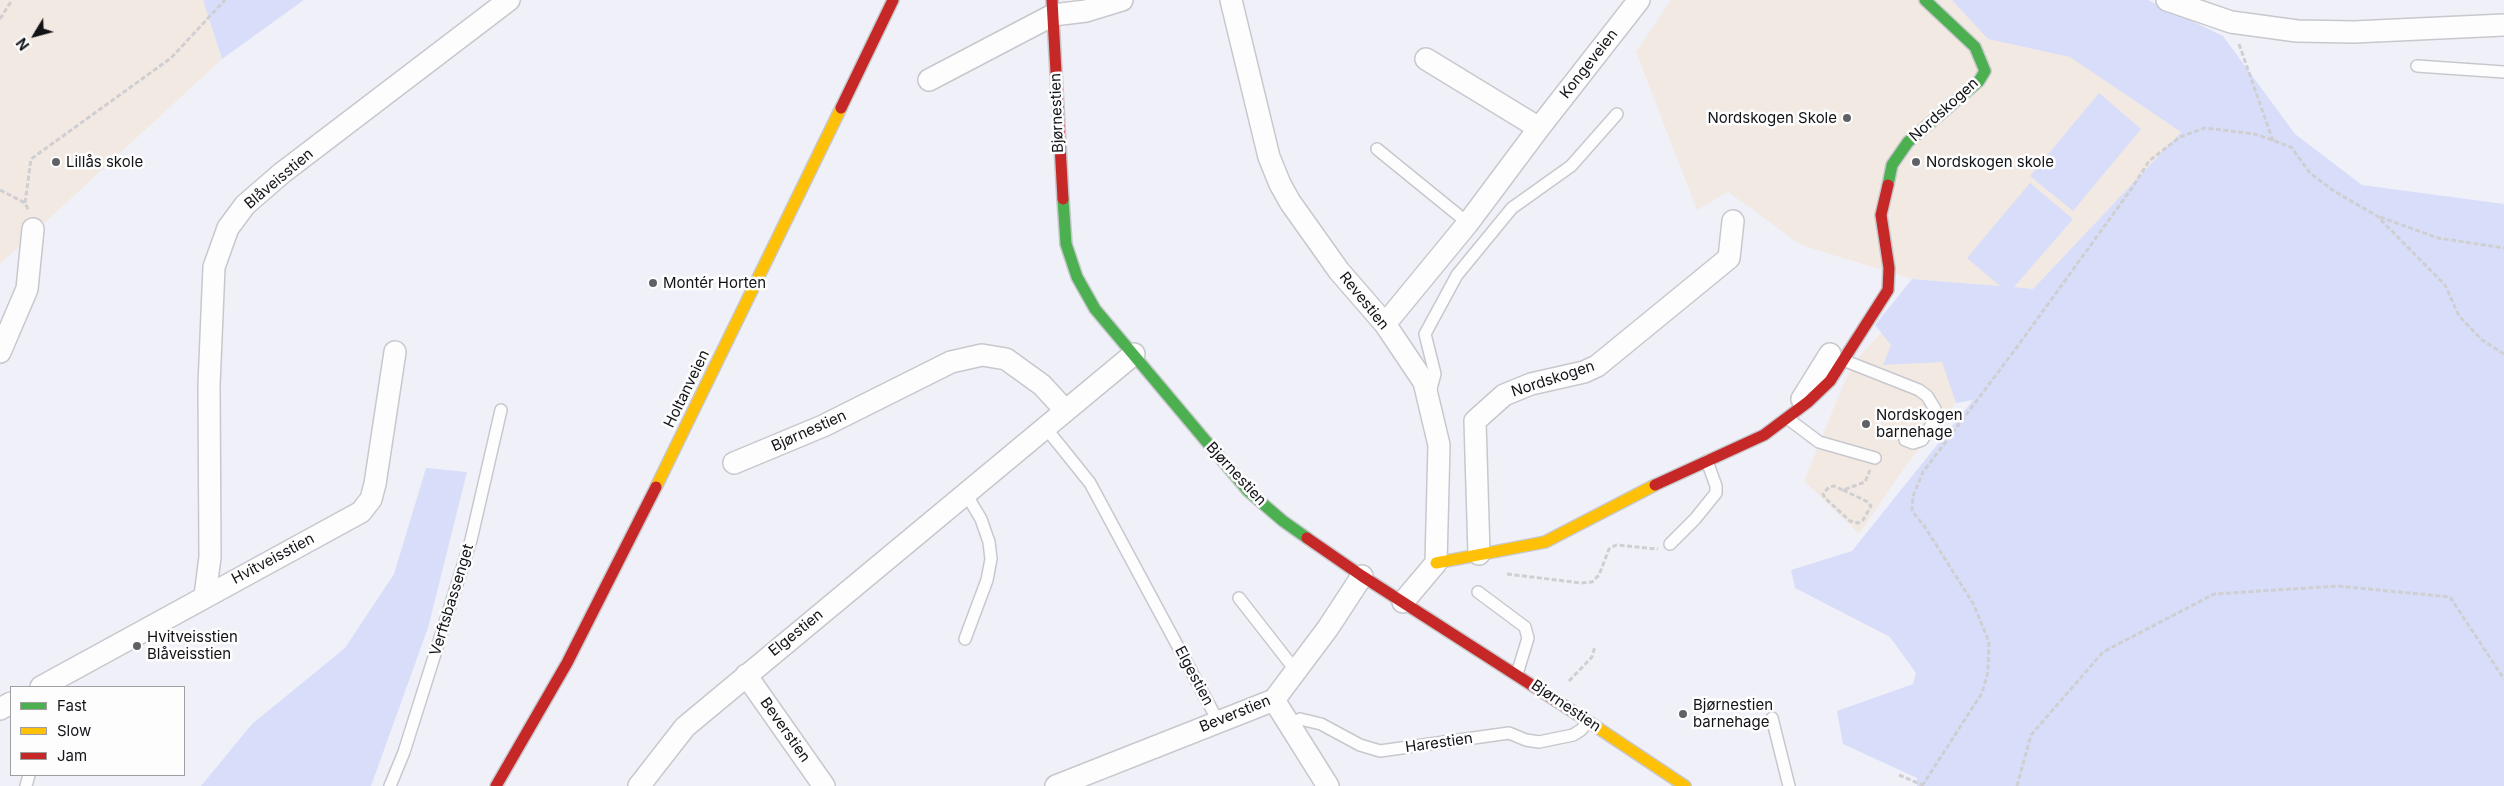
<!DOCTYPE html>
<html>
<head>
<meta charset="utf-8">
<style>
	body { margin:0 }
	#map { position:relative; width:2504px; height:786px; overflow:hidden; background:#f0f1f8; font-family:Inter,sans-serif }
	canvas { display:block }
	.legend { position:absolute; left:10px; top:686px; width:175px; height:90px; box-sizing:border-box; background:#fdfdfd; border:1px solid #9f9fa1; margin:0; padding:6px 9px; list-style:none; font-size:15px; color:#121317 }
	.legend li { display:flex; align-items:center; gap:10px; height:25px }
	.legend b { width:25px; border:1px solid #9f9fa1 }
	.north { position:absolute; left:10px; top:10px; width:50px; height:50px; -webkit-text-stroke:4px #fdfdfd; paint-order:stroke; rotate:233deg; font-size:14px; font-weight:700; line-height:20px; text-align:center; color:#121317 }
	.north::after { content:''; display:block; margin:auto; width:18px; height:22px; background:#121317; clip-path:polygon(50% 0,100% 100%,50% 72%,0 100%) }
</style>
</head>
<body>
<div id="map">
<canvas width="2504" height="786"></canvas>
<ul class="legend">
<li><b style="height:6px;background:#4caf50"></b>Fast</li>
<li><b style="height:6px;background:#ffc107"></b>Slow</li>
<li><b style="height:6px;background:#c62828"></b>Jam</li>
</ul>
<div class="north">N</div>
</div>
<script>
const context = document.querySelector('canvas').getContext('2d');
context.lineJoin = 'round';
function fillPath(path, color) {
  context.fillStyle = color;
  context.fill(path, 'evenodd');
}
function shape(rows) {
  const path = new Path2D();
  for (const r of rows) {
    path.moveTo(r[0], r[1]);
    for (let i = 2; i < r.length; i += 2) path.lineTo(r[i], r[i + 1]);
  }
  return path;
}
function strokePath(path, color, width, dash) {
  context.strokeStyle = color;
  context.lineWidth = width;
  context.lineCap = dash ? 'butt' : 'round';
  context.setLineDash(dash || []);
  context.stroke(path);
}
function write(font, color, halo, rows, align = 'center') {
  context.font = font + ' Inter,sans-serif';
  context.lineWidth = 5;
  context.setLineDash([]);
  context.textBaseline = 'middle';
  context.strokeStyle = halo;
  context.fillStyle = color;
  for (const [text, x, y, turn = 0] of rows) {
    context.save();
    context.translate(x, y);
    context.rotate((+turn || 0) * Math.PI / 180);
    context.textAlign = isNaN(turn) ? turn : align;
    if (halo) context.strokeText(text, 0, 0);
    context.fillText(text, 0, 0);
    context.restore();
  }
}
fillPath(shape([
	[0,0,203,0,222,59,0,264],
	[1671,0,2148,0,2223,36,2181,132,2033,289,1912,279,1801,245,1728,192,1697,210,1636,52],
	[1924,287,1956,403,1905,467,1859,534,1804,481,1843,385,1856,360]
]), '#f2e9e3');
fillPath(shape([
	[203,0,304,0,222,59],
	[1952,0,2148,0,2223,36,2295,134,2362,185,2504,204,2504,786,1917,786,1917,778,1843,744,1837,711,1913,684,1916,673,1890,637,1795,588,1791,570,1852,551,1973,400,1956,403,1942,362,1883,365,1891,345,1875,325,1912,279,2000,286,1967,258,2030,183,2073,219,2014,287,2033,289,2181,132,2070,57,1988,39],
	[2099,93,2141,129,2073,211,2030,176],
	[426,468,467,472,428,628,371,786,201,786,252,724,345,648,394,574]
]), '#d8defa');
const lane = shape([
	[2417,66,2504,72],
	[1377,149,1468,223],
	[1843,360,1919,390,1927,396,1935,409,1934,421,1922,440,1913,443,1905,440],
	[1430,392,1435,374,1425,334,1457,275,1512,208,1571,166,1617,114],
	[1787,418,1819,442,1875,458],
	[1045,427,1090,483,1218,721],
	[1670,544,1695,519,1716,493,1716,486,1707,461],
	[1478,592,1525,627,1528,638,1517,674],
	[1239,598,1296,671],
	[965,639,987,580,991,559,989,542,981,519,966,494],
	[1772,718,1789,786],
	[1291,726,1300,719,1321,724,1360,745,1380,751,1509,733,1526,740,1539,742,1573,735,1581,730,1588,722],
	[26,786,29,775],
	[390,786,404,752,471,540,501,410]
]);
const street = shape([
	[1231,0,1269,157,1280,184,1290,202,1317,240,1339,271,1385,324,1424,382,1439,445,1436,563,1403,602],
	[2167,0,2231,22,2297,31,2354,32,2504,25],
	[1426,59,1539,128],
	[929,80,1053,15,1086,11,1122,0],
	[1385,324,1468,223,1539,128,1639,0],
	[0,352,27,289,33,229],
	[1802,399,1830,354],
	[734,463,823,426,951,362,982,355,1006,359,1042,385,1065,410],
	[1479,554,1475,421,1504,395,1531,384,1584,372,1597,366,1729,258,1733,221],
	[205,596,210,557,209,385,214,267,228,228,245,205,282,173,509,0],
	[746,675,824,786],
	[41,687,361,512,371,499,375,484,395,352],
	[1274,700,1328,786],
	[0,709,11,703],
	[639,786,685,727,1134,354],
	[1056,786,1274,700,1328,628,1362,576]
]);
const fast = shape([
	[1888,185,1892,165,1908,142,1979,81,1985,71,1975,47,1925,0],
	[1063,199,1066,244,1077,277,1095,309,1248,491,1283,521,1307,538]
]);
const slow = shape([
	[656,487,841,108],
	[1436,563,1545,542,1655,485],
	[1583,718,1685,786]
]);
const jam = shape([
	[1052,0,1063,199],
	[841,108,893,0],
	[1655,485,1764,435,1808,402,1830,381,1888,290,1889,268,1881,215,1888,185],
	[1307,538,1362,576,1583,718],
	[496,786,567,663,656,487]
]);
strokePath(lane, '#c7c8cd', 14);
strokePath(street, '#c7c8cd', 24);
strokePath(fast, '#c7c8cd', 14);
strokePath(slow, '#c7c8cd', 14);
strokePath(jam, '#c7c8cd', 14);
strokePath(shape([
	[0,19,12,0],
	[2239,44,2273,141],
	[0,190,25,203,29,211],
	[25,203,31,159,171,58,225,0],
	[2380,217,2438,238,2504,248],
	[1843,490,1868,502,1871,506,1863,520,1858,523,1850,521,1825,498,1823,494,1829,487,1834,486,1843,490,1865,482,1870,470],
	[1507,574,1581,583,1592,582,1599,575,1609,549,1616,545,1658,549],
	[1569,681,1592,657,1595,646],
	[1899,775,1922,785],
	[1922,786,1982,693,1988,672,1989,642,1974,605,1925,527,1912,511,1913,496,1923,472,2017,347,2132,188,2149,161,2180,137,2205,128,2255,134,2291,147,2310,173,2334,191,2377,216,2445,285,2459,316,2482,340,2504,354],
	[2017,786,2031,735,2103,652,2214,594,2338,586,2450,597,2504,679]
]), '#cfcfd2', 3, [5, 2.5]);
strokePath(lane, '#fdfdfe', 11);
strokePath(street, '#fdfdfe', 21);
strokePath(fast, '#4caf50', 11);
strokePath(slow, '#ffc107', 11);
strokePath(jam, '#c62828', 11);
for (const [x, y, r, color] of [
	[1847,118,5,"#606166"],
	[56,162,5,"#606166"],
	[1916,162,5,"#606166"],
	[653,283,5,"#606166"],
	[1866,424,5,"#606166"],
	[137,646,5,"#606166"],
	[1683,714,5,"#606166"]
]) {
  const dot = new Path2D();
  dot.arc(x, y, r, 0, 2 * Math.PI);
  context.fillStyle = color;
  context.fill(dot);
  strokePath(dot, '#fdfdfd', 2);
}
write('15px', '#121317', '#fdfdfd', [
	["Kongeveien",1589,64,-52],
	["Nordskogen",1944,110,-42],
	["Bjørnestien",1057,113,-92],
	["Blåveisstien",279,179,-40],
	["Revestien",1364,301,51],
	["Nordskogen",1553,379,-18],
	["Holtanveien",687,389,-64],
	["Bjørnestien",809,431,-24],
	["Bjørnestien",1236,474,47],
	["Hvitveisstien",273,559,-28],
	["Verftsbassenget",452,600,-73],
	["Elgestien",796,633,-39],
	["Elgestien",1194,676,62],
	["Bjørnestien",1566,706,34],
	["Beverstien",1235,714,-22],
	["Beverstien",785,730,55],
	["Harestien",1439,743,-8]
]);
write('15px', '#121317', '#fdfdfd', [
	["Nordskogen Skole",1837,118,"right"],
	["Lillås skole",66,162],
	["Nordskogen skole",1926,162],
	["Montér Horten",663,283],
	["Nordskogen",1876,415],
	["barnehage",1876,432],
	["Hvitveisstien",147,637],
	["Blåveisstien",147,654],
	["Bjørnestien",1693,705],
	["barnehage",1693,722]
], 'left');
</script>
</body>
</html>
